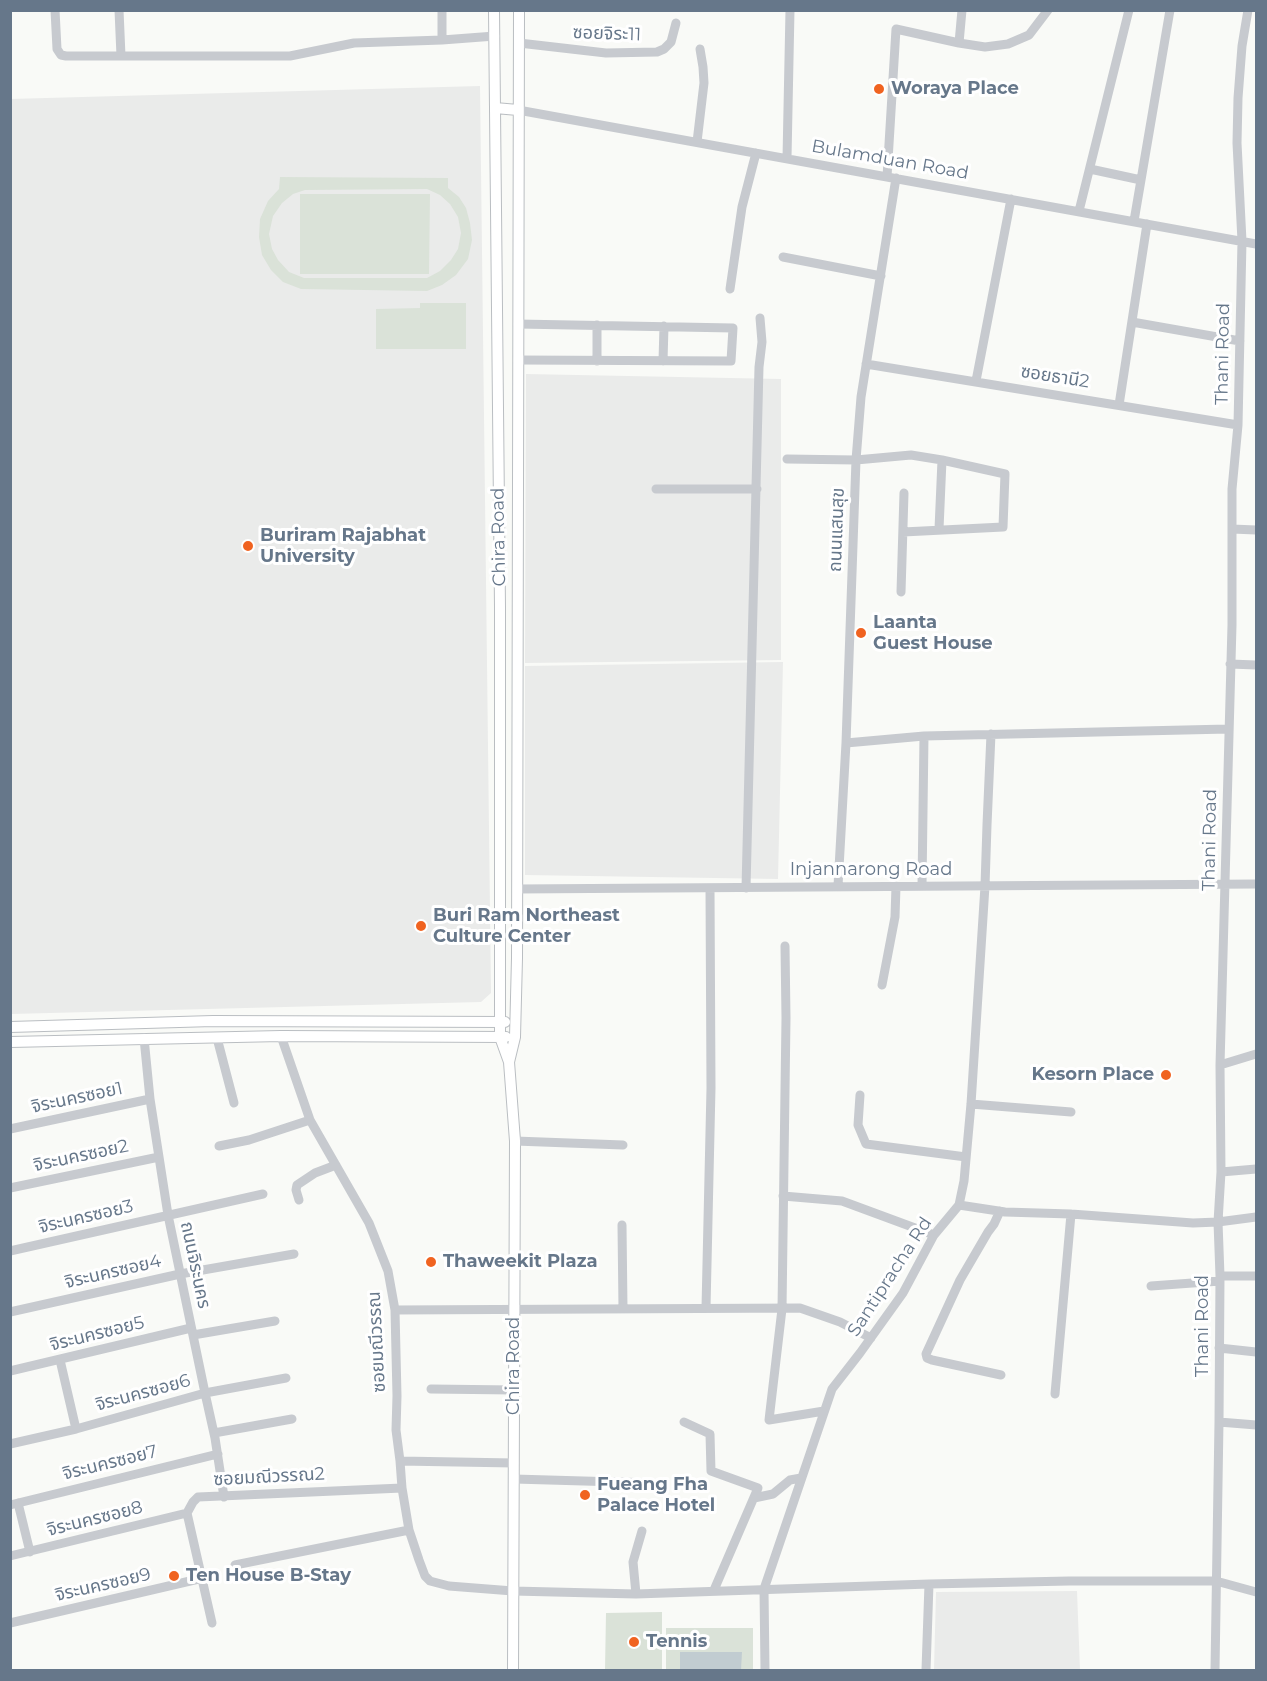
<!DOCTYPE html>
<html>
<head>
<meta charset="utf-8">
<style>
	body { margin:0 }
	#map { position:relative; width:1267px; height:1681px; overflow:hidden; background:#f9faf7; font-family:Montserrat,sans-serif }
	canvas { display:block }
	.frame { position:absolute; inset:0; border:12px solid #66778a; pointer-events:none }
</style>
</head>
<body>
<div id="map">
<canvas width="1267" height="1681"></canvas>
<div class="frame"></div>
</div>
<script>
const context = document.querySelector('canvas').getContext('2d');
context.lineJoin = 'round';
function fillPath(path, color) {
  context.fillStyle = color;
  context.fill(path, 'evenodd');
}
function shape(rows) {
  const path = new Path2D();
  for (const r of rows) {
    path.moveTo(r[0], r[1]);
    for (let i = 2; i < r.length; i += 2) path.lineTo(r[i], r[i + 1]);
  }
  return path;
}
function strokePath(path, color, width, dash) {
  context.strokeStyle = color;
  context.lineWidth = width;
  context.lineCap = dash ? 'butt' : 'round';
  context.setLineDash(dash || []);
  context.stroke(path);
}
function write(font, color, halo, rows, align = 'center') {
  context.font = font + ' Montserrat,"Noto Sans Thai",sans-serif';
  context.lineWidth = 6;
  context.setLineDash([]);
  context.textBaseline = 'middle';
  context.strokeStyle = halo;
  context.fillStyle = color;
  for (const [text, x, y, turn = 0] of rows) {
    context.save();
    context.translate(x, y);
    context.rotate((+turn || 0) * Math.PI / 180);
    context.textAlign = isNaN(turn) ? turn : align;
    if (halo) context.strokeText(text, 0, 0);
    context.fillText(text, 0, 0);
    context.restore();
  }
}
fillPath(shape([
	[480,86,491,993,481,1002,11,1014,10,99],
	[526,374,781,379,781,660,525,663],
	[783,662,778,879,525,875,525,666],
	[1077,1591,1080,1670,934,1670,936,1592]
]), '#eaebea');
fillPath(shape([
	[280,177,448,178,448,188,459,197,466,208,470,223,472,240,468,259,456,275,442,285,427,291,301,289,283,282,271,270,262,255,259,237,260,219,268,201,279,189],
	[427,189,440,195,450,204,458,217,461,233,458,249,451,260,440,271,427,278,304,278,289,272,278,260,272,249,269,234,273,216,282,203,293,194,305,190],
	[300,194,430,194,429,274,300,274],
	[420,303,466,303,466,349,376,349,376,309,420,308],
	[662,1612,662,1670,605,1670,606,1613],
	[666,1628,753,1628,753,1670,666,1670]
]), '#dae2d8');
fillPath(shape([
	[680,1652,742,1652,741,1670,680,1670]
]), '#c1ccd1');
const major = shape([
	[494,10,500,607,500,1037,509,1062,515,1141,513,1670],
	[495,108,518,110],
	[10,1027,213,1021,505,1022],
	[10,1042,281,1036,506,1037],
	[509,1062,515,1037,517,958,519,10]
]);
strokePath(major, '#babec2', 12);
strokePath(shape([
	[55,10,57,49,61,55,66,56,290,56,354,43,442,40,442,10],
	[119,10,121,56],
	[442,40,495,36],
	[519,43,606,53,657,52,664,49,671,42,676,23],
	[959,43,962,10],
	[518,110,1256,244],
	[697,142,704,83,703,67,700,49],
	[787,158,790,10],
	[1090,169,1141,180],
	[887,177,896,29,959,43,985,47,1008,44,1029,35,1048,10],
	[1079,211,1129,10],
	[1134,221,1170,10],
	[783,257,881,276],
	[730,289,742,207,756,153],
	[1132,322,1240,341],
	[597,325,597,361],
	[518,360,731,361,733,328,518,324],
	[663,361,664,326],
	[866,364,1238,425],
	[976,381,1011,199],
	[1119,405,1147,224],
	[787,459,856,460,911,455,942,460,1005,474,1003,527,903,532],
	[656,489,757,489],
	[939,529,942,460],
	[1232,529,1256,530],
	[901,592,904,493],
	[1230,664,1256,665],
	[846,743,924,736,1228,729],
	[838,886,846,743,856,460,861,397,896,178],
	[922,886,924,736],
	[746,888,759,367,762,342,760,318],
	[517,889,1256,884],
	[785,946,786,1018,782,1309,769,1420,824,1411],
	[882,985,895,917,896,886],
	[281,1036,310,1120,369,1223,388,1271,395,1310,397,1396,396,1430,400,1461,402,1488,409,1530,419,1560,425,1576,430,1581,449,1586,513,1591,636,1594,929,1584,1069,1581,1216,1581,1256,1592],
	[144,1038,150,1099,168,1215,205,1393,215,1438,224,1497],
	[217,1038,234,1103],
	[1220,1065,1256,1054],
	[860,1095,858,1125,866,1144,966,1157],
	[971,1104,1071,1112],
	[10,1129,150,1099],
	[515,1141,623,1145],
	[219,1146,249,1140,310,1120],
	[1221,1172,1256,1169],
	[10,1188,159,1157],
	[783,1196,842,1201,934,1235],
	[299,1200,296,1190,297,1185,315,1173,336,1165],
	[959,1205,1005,1212,1071,1214,1193,1223,1218,1222,1256,1217],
	[1000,1211,994,1224,988,1232,960,1280,926,1354,927,1358,932,1360,1001,1375],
	[622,1225,623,1309],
	[10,1251,263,1194],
	[1220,1276,1256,1276],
	[1151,1286,1220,1281],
	[706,1308,711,1088,710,888],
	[395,1310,800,1308,840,1322,871,1338],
	[10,1312,180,1274,294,1254],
	[193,1335,275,1321],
	[1219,1348,1256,1352],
	[60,1360,76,1429],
	[10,1371,191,1328],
	[431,1389,514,1390],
	[1055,1394,1071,1214],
	[684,1422,710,1434,711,1471,758,1488,714,1590],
	[1219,1422,1256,1425],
	[214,1433,292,1419],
	[10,1444,76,1429,205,1393,286,1378],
	[400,1461,514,1463],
	[514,1479,653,1483],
	[754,1498,773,1494,790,1480,801,1478],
	[18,1503,30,1552],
	[10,1505,218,1454],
	[10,1556,187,1513],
	[235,1565,409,1530],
	[636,1594,633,1562,642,1531],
	[10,1623,203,1578],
	[212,1623,187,1513,193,1502,198,1497,402,1488],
	[765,1670,764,1589,832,1389,860,1353,903,1293,934,1235,959,1205,964,1181,971,1104,985,886,987,825,991,734],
	[926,1670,929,1584],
	[1215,1670,1219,1422,1220,1276,1218,1222,1221,1172,1220,1065,1232,625,1232,489,1238,425,1242,241,1237,143,1238,98,1242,46,1248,10]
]), '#c7cacf', 9);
strokePath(major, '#fff', 10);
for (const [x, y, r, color] of [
	[879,89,6,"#f06320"],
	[248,546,6,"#f06320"],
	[861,633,6,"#f06320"],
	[421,926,6,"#f06320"],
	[1166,1075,6,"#f06320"],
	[431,1262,6,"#f06320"],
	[585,1495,6,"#f06320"],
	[174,1576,6,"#f06320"],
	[634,1642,6,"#f06320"]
]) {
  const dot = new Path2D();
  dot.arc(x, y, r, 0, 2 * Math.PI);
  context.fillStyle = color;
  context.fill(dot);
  strokePath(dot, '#fff', 2);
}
write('18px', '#66778a', '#fff', [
	["ซอยจิระ11",607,34,2],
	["Bulamduan Road",890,160,10],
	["Thani Road",1223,354,-89],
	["ซอยธานี2",1055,377,9],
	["ถนนแสนสุข",837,530,-88],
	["Chira Road",499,537,-91],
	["Thani Road",1210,840,-89],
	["Injannarong Road",871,870],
	["จิระนครซอย1",77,1098,-12],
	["จิระนครซอย2",81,1156,-12],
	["จิระนครซอย3",86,1217,-13],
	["ถนนจิระนคร",195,1265,78],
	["จิระนครซอย4",113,1272,-13],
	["Santipracha Rd",890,1277,-57],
	["Thani Road",1203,1326,-90],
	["จิระนครซอย5",97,1334,-14],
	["ซอยมณีวรรณ",377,1342,-93],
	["Chira Road",514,1366,-90],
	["จิระนครซอย6",143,1393,-15],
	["จิระนครซอย7",110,1463,-14],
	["ซอยมณีวรรณ2",269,1477,-3],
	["จิระนครซอย8",95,1519,-14],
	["จิระนครซอย9",103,1585,-13]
]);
write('bold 18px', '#66778a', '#fff', [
	["Woraya Place",891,89],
	["Buriram Rajabhat",260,536],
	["University",260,557],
	["Laanta",873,623],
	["Guest House",873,644],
	["Buri Ram Northeast",433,916],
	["Culture Center",433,937],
	["Kesorn Place",1154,1075,"right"],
	["Thaweekit Plaza",443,1262],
	["Fueang Fha",597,1485],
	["Palace Hotel",597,1506],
	["Ten House B-Stay",186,1576],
	["Tennis",646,1642]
], 'left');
</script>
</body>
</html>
